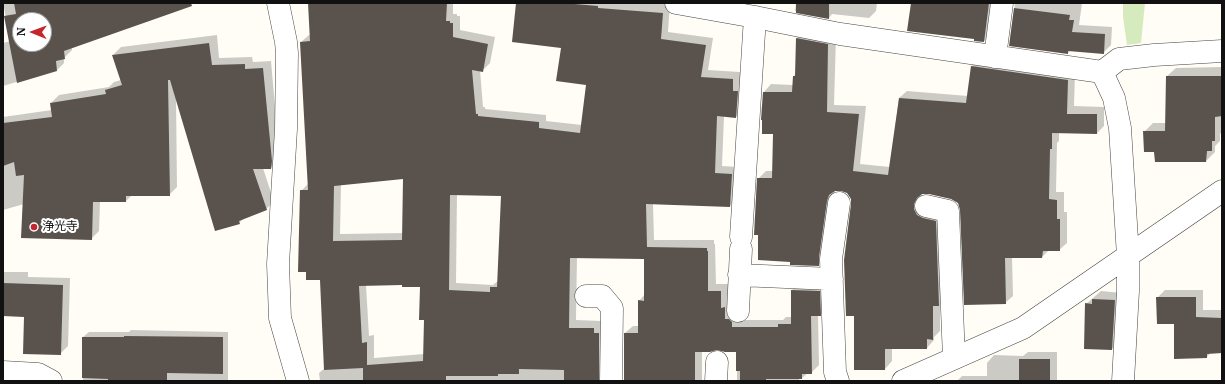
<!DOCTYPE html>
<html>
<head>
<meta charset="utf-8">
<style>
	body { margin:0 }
	#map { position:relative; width:1225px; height:384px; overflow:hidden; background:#fffdf5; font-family:Merriweather,serif }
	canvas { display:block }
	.frame { position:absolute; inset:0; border:4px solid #111; pointer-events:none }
	.north { position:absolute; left:12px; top:12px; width:40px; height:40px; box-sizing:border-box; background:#fff; border:1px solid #a0a0a0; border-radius:50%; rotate:271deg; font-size:11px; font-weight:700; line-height:16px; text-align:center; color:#111 }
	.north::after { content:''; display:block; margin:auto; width:14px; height:18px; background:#c4262e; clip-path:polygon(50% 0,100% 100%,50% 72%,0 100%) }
</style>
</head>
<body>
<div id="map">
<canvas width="1225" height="384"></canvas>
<div class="frame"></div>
<div class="north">N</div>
</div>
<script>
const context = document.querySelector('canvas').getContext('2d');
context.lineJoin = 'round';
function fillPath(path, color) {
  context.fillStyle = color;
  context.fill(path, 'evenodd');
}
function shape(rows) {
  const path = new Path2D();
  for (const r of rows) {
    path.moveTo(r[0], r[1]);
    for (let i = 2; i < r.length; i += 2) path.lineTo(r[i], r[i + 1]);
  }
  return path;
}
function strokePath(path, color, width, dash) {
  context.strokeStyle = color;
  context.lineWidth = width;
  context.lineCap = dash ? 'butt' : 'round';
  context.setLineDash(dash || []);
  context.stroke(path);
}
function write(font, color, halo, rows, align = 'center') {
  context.font = font + ' Merriweather,"Noto Sans JP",serif';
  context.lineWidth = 4;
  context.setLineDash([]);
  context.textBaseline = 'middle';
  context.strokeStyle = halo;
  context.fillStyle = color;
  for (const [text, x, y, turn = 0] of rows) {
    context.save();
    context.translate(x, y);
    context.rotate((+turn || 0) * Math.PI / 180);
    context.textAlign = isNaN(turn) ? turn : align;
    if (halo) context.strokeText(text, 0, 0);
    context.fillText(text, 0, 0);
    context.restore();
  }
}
fillPath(shape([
	[1123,3,1145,3,1141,43,1127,45,1123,17]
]), '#d5ebbd');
fillPath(shape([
	[3,3,188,3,72,48,72,50,64,58,64,63,57,70,3,86,3,43,11,41],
	[20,20,44,20,44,44,20,44],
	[309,3,453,3,453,14,457,14,457,16,460,16,460,30,495,37,490,63,483,70,480,70,483,107,485,107,485,109,546,115,546,121,582,125,587,84,562,47,517,3,670,3,668,32,713,38,708,70,740,72,740,84,745,84,743,109,736,117,724,116,722,166,739,167,738,198,730,206,653,203,654,240,714,240,714,244,715,244,716,284,728,284,728,301,739,320,783,320,786,317,792,317,792,290,799,283,827,284,828,308,820,315,818,315,819,365,811,373,808,373,802,378,799,378,799,381,737,381,737,351,717,348,702,351,702,381,625,381,625,333,633,326,639,326,639,301,645,294,645,258,577,257,576,320,601,321,609,381,320,381,319,373,325,368,321,279,301,191,309,183,301,42,309,35,311,35],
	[404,178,404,233,340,234,341,184],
	[457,194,502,195,499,280,493,285,456,283],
	[403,284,421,286,425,319,424,354,374,358,374,335,369,336,366,285],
	[796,3,877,3,876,11,869,18,832,14,829,18,795,11],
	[912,3,995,3,991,34,984,41,976,39],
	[1015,3,1082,3,1079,25,1112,27,1111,45,1103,53,1071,50,1068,53,1010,45],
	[804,31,836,37,834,105,866,106,860,164,890,167,899,98,907,91,968,96,972,66,979,59,1075,72,1074,106,1104,107,1104,126,1097,133,1059,133,1059,141,1057,143,1056,192,1064,192,1064,212,1067,212,1067,243,1059,250,1049,250,1042,257,1012,257,1013,296,1005,303,959,203,952,198,929,193,922,193,921,202,943,214,946,297,940,304,940,331,934,337,934,340,927,348,892,348,892,361,885,369,851,198,847,192,841,190,835,190,826,249,826,257,818,265,758,179,766,171,773,171,774,133,764,92,771,84,793,85,794,76,796,74,797,38],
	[217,35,219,58,252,57,253,62,271,61,279,152,278,160,271,168,263,168,274,202,266,209,244,218,239,223,176,97,177,187,169,195,132,195,126,201,100,201,99,231,91,239,24,204,3,210,3,117,52,110,51,103,59,95,109,87,114,82,121,80,113,55,121,47],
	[1222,67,1222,132,1220,134,1220,141,1215,146,1215,152,1206,161,1155,151,1144,132,1153,123,1166,123,1167,76,1176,68],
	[3,272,28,272,28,277,70,278,68,346,60,354,25,316,3,315],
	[1165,290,1203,290,1203,310,1222,310,1222,352,1211,352,1207,357,1175,323,1157,298],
	[1101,291,1122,293,1120,342,1112,349,1086,304],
	[131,330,228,332,228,381,83,381,83,337,89,332,129,332],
	[1028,352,1057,352,1057,381,957,381,962,376,987,376,987,363,994,355,1023,356]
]), '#0003');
fillPath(shape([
	[14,3,191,3,192,6,64,51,65,59,56,61,57,71,17,83,4,16,16,14],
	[20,20,44,20,44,44,20,44],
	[308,3,447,3,446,21,450,21,450,23,453,23,453,37,488,44,483,72,472,70,476,114,478,114,478,116,539,122,539,128,580,133,586,85,556,81,561,48,512,42,516,3,563,3,598,6,598,8,663,13,661,39,706,45,701,77,733,79,733,91,738,91,736,118,717,116,715,173,732,174,730,207,646,204,647,247,707,248,707,251,708,251,708,291,721,291,721,308,725,307,725,319,729,319,732,322,732,327,778,327,778,324,791,324,791,290,820,291,821,316,811,316,812,374,802,374,802,379,766,379,766,381,740,381,740,371,736,371,736,352,725,352,717,350,710,352,695,352,695,381,624,381,624,333,638,333,638,300,644,301,644,259,570,258,569,328,594,328,594,333,599,333,599,381,564,381,564,370,519,369,519,374,498,374,498,376,446,376,446,381,363,381,363,368,324,370,320,280,306,280,306,272,298,272,300,190,308,190,300,42,310,41],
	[403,179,402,240,333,241,334,186],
	[450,195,501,196,497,287,490,287,490,292,449,290],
	[402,285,402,287,420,287,419,320,424,320,423,361,367,365,367,342,362,343,359,286],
	[796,3,829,3,829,19,796,13],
	[911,3,989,3,984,42,974,41,974,39,907,31],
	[1014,8,1070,15,1069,20,1074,20,1072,32,1105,34,1104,54,1068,51,1068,54,1009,46],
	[796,38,828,44,827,112,859,114,853,171,888,175,899,98,966,103,971,66,1068,80,1067,114,1097,114,1097,134,1052,133,1052,149,1050,149,1049,199,1057,200,1057,219,1060,219,1060,251,1043,251,1042,258,1005,258,1006,304,964,305,960,210,958,203,951,199,929,194,922,194,917,198,914,204,914,209,917,215,923,218,936,221,939,306,933,306,933,340,927,339,927,349,885,349,885,370,854,370,854,316,846,316,844,260,851,204,851,199,847,193,841,191,835,191,829,195,827,201,819,257,819,266,790,265,790,262,758,260,758,235,754,235,757,178,772,178,773,134,762,134,762,120,761,120,763,92,792,92,793,76,795,76],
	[209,43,212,65,245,64,245,69,263,68,272,161,271,169,253,169,267,210,239,221,240,224,215,231,170,80,168,80,170,196,126,196,126,202,93,202,92,240,21,238,24,175,16,176,14,162,3,166,3,123,52,117,50,103,106,94,105,90,122,85,112,55],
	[1166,76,1222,76,1222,116,1215,117,1215,141,1212,141,1212,151,1207,151,1206,162,1155,162,1154,152,1144,152,1143,131,1165,131],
	[3,283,63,285,61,355,23,354,24,317,3,316],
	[1156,297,1196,297,1196,317,1222,318,1222,353,1207,354,1207,358,1174,359,1174,324,1157,324],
	[1092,299,1115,300,1112,350,1084,349,1085,303,1092,304],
	[124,336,223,337,223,374,167,373,167,381,108,381,108,379,82,378,82,337,124,337],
	[1019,359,1050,359,1050,381,1019,381]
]), '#5a524d');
const street = shape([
	[278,3,286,42,287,53,286,129,278,264,280,318,298,381],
	[676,3,755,17,840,34,1102,72,1119,59,1154,55,1222,51],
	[995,57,1002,3],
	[1102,72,1114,98,1120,128,1128,256,1128,291,1123,381],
	[926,206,948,211,954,358],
	[741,237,755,17],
	[739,275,832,279],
	[586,296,602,296,612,308,611,381],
	[738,311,741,249],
	[3,372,38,374,51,381],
	[716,381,717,362],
	[838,381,835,372,831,259,839,203],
	[903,381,1023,328,1222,191]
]);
strokePath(street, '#444', 23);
strokePath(street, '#fff', 22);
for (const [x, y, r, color] of [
	[34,227,4,"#c4262e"]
]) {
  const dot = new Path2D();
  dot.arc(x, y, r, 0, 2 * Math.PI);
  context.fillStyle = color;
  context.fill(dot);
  strokePath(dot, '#fff', 1.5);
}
write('12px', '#111', '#fff', [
	["浄光寺",42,227]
], 'left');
</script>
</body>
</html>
